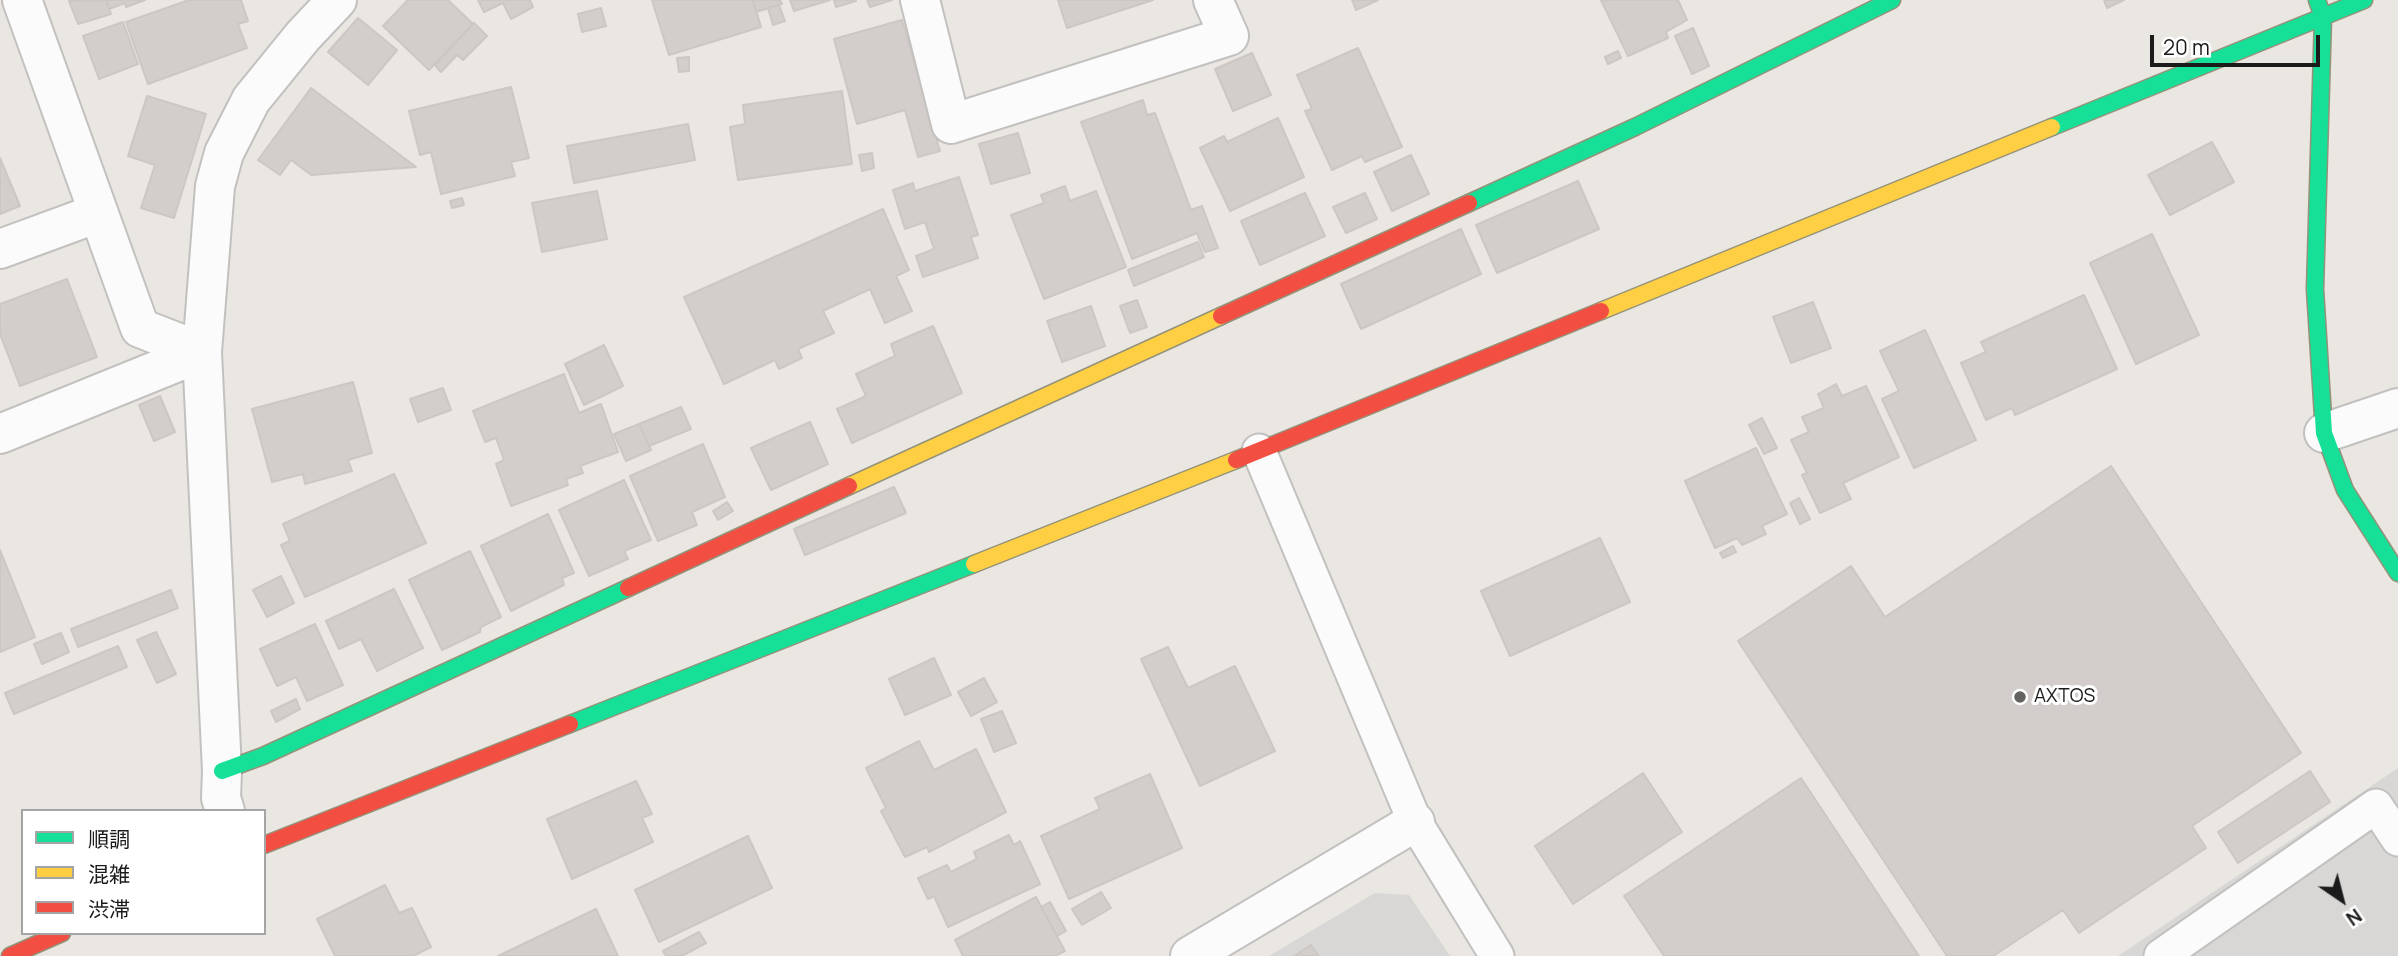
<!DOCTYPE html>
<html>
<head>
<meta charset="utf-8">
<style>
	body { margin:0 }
	#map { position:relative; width:2398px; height:956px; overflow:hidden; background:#eae6e2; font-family:Manrope,"Noto Sans JP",sans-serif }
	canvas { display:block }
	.legend { position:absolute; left:21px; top:809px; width:245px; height:126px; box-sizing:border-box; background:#fff; border:2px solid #a4a4a4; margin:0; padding:9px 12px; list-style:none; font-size:21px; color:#1b1b1b }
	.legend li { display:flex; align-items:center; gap:14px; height:35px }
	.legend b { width:35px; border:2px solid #a4a4a4 }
	.north { position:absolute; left:2307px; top:865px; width:70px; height:70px; -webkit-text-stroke:5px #fff; paint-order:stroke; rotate:145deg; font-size:19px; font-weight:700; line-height:28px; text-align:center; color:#1b1b1b }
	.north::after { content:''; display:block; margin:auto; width:24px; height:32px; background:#1b1b1b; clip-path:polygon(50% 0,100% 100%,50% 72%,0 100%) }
	.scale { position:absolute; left:2150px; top:35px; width:170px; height:32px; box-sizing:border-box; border:4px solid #1b1b1b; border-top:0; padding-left:9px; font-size:21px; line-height:24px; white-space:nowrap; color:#1b1b1b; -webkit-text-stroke:5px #fff; paint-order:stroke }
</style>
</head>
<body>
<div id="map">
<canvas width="2398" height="956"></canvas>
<ul class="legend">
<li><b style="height:9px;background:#16e098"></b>順調</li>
<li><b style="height:9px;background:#ffcf43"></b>混雑</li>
<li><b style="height:9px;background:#f24e42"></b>渋滞</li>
</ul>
<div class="north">N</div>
<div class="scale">20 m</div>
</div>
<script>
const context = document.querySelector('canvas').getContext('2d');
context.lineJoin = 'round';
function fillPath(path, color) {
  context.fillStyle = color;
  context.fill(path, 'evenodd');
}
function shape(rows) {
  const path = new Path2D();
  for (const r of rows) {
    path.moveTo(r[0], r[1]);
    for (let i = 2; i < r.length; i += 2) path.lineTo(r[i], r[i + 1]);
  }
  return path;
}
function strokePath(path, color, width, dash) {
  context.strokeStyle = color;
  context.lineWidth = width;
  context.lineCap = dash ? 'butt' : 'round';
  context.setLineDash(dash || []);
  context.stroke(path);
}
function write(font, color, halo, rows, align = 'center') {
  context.font = font + ' Manrope,sans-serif';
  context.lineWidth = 6;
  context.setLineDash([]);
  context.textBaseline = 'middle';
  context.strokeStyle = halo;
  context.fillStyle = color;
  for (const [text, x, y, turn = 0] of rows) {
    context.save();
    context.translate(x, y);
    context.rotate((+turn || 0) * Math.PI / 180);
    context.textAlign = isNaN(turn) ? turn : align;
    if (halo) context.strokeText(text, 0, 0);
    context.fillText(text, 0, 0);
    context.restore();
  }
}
fillPath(shape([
	[2398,768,2398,956,2118,956],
	[1375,893,1409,895,1450,956,1269,956]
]), '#d8d7d5');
const building = shape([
	[106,0,111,14,78,24,69,1,106,0],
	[106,0,145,0,126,7,125,3,109,9,106,0],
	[189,0,241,0,248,21,238,24,247,48,148,84,126,22,189,0],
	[408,0,448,0,473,24,429,70,383,26,408,0],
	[478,0,530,0,533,7,511,19,503,3,484,12,478,0],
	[652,0,753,0,761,27,669,55,652,0],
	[753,0,780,0,782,4,756,12,753,0],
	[790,0,830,0,794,11,790,0],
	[834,0,855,0,856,1,836,7,834,0],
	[867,0,892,0,870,7,867,0],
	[1058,0,1153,0,1067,28,1058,0],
	[1352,0,1378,0,1356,10,1352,0],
	[1601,0,1678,0,1687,20,1666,32,1668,38,1628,56,1601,0],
	[2104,0,2124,0,2107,8,2104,0],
	[779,5,785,21,773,25,768,8,779,5],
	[601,8,606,26,582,32,578,14,601,8],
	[358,18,397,50,368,85,328,52,358,18],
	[902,20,940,151,918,157,905,110,857,124,834,39,902,20],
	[123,22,138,64,99,79,83,36,123,22],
	[474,23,487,36,463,60,457,55,441,72,435,65,474,23],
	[1693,28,1709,66,1692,74,1675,36,1693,28],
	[1358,48,1402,147,1365,162,1362,156,1332,170,1305,111,1312,109,1297,75,1358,48],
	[1618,51,1621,58,1608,64,1605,57,1618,51],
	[1252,53,1271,95,1233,111,1215,69,1252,53],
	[689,57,689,71,679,72,677,58,689,57],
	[511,87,529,158,511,162,515,176,441,194,431,152,420,155,409,111,511,87],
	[311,88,416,167,311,175,291,160,280,175,258,160,311,88],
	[842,91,852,164,738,180,730,127,745,124,743,105,842,91],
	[147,96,206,114,174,218,141,208,155,165,128,156,147,96],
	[1143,100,1147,115,1155,113,1191,210,1202,206,1218,248,1205,252,1197,233,1132,259,1081,122,1143,100],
	[1278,118,1304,177,1230,211,1200,148,1224,136,1227,142,1278,118],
	[688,124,695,160,574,183,567,146,688,124],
	[1018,133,1030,173,991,184,979,144,1018,133],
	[2212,142,2234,182,2170,215,2148,175,2212,142],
	[872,153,874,168,862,171,859,155,872,153],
	[1411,155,1429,194,1392,211,1374,172,1411,155],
	[0,158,20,206,0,214,0,158],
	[959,177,978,235,971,237,978,258,923,277,916,256,934,249,925,222,905,229,893,190,913,183,915,191,959,177],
	[1578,181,1599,229,1497,273,1476,225,1578,181],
	[1065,186,1070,201,1096,191,1126,267,1044,299,1011,215,1044,203,1041,195,1065,186],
	[597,191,607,239,542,252,532,203,597,191],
	[1305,193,1325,236,1260,265,1241,221,1305,193],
	[1365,193,1377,219,1346,233,1333,207,1365,193],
	[462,198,464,205,452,208,450,201,462,198],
	[883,209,909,270,896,276,912,311,885,323,870,289,823,311,834,333,798,349,802,358,779,369,775,360,724,384,684,297,883,209],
	[1461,229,1481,274,1361,329,1341,284,1461,229],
	[2152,234,2199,335,2136,364,2090,263,2152,234],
	[1198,242,1204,257,1134,286,1128,270,1198,242],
	[67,279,97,357,20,386,0,334,0,304,67,279],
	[2084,295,2117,369,2015,415,2012,408,1986,420,1961,363,1986,352,1981,342,2084,295],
	[1137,300,1147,327,1130,333,1120,306,1137,300],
	[1813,302,1831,348,1791,363,1773,317,1813,302],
	[1091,306,1105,346,1062,362,1047,321,1091,306],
	[933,326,962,393,852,443,837,409,866,396,856,374,895,356,891,344,933,326],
	[1925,330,1976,440,1914,468,1882,399,1899,391,1880,351,1925,330],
	[604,345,623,386,584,405,565,364,604,345],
	[564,374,579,413,601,404,618,452,580,466,583,473,566,479,568,485,511,506,496,464,504,460,496,438,485,442,473,411,564,374],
	[353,382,372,453,348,460,352,471,305,484,303,474,272,482,252,409,353,382],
	[1836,384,1842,396,1866,386,1899,457,1843,483,1851,499,1820,513,1802,475,1807,473,1791,440,1809,432,1802,417,1824,408,1818,394,1836,384],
	[443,388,451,410,418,422,410,399,443,388],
	[160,396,175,432,154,441,139,405,160,396],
	[681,407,691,429,649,446,639,424,681,407],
	[1762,418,1777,448,1764,454,1749,425,1762,418],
	[810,422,828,464,771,490,751,448,810,422],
	[639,424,651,450,626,461,614,434,639,424],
	[703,444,725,497,692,512,697,525,658,541,630,476,703,444],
	[1756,448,1787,514,1762,526,1766,534,1742,545,1737,538,1715,548,1685,481,1756,448],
	[2111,466,2301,753,2192,826,2206,848,2079,933,2063,910,1993,956,1947,956,1738,641,1851,566,1885,617,2111,466],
	[394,474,426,543,305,597,281,545,290,541,283,524,394,474],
	[624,480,651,540,624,551,628,559,589,576,559,510,624,480],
	[894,487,906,513,805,555,794,529,894,487],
	[1799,498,1810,519,1800,524,1790,503,1799,498],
	[727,502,733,511,718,520,713,511,727,502],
	[548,514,574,573,562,578,564,585,511,611,481,546,548,514],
	[1600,538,1630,602,1510,656,1481,591,1600,538],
	[1733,546,1736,552,1723,558,1720,553,1733,546],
	[0,550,35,637,0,652,0,550],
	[470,551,501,617,481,627,480,632,442,650,409,580,470,551],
	[281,576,294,603,267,617,253,590,281,576],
	[394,589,423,648,377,671,361,639,339,649,326,621,394,589],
	[171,590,178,608,78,647,71,629,171,590],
	[315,624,343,685,307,701,296,677,277,686,260,649,315,624],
	[156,632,176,674,157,683,137,640,156,632],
	[61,633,69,652,42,664,34,644,61,633],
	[118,646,127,667,14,714,5,693,118,646],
	[1168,647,1188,688,1235,666,1275,751,1200,786,1141,659,1168,647],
	[934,658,951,695,905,715,889,679,934,658],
	[984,678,997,702,971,716,958,692,984,678],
	[296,699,300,709,276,722,271,711,296,699],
	[1002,711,1016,743,994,752,981,719,1002,711],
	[919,741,934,770,976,749,1006,812,929,852,927,847,905,857,881,811,886,808,866,768,919,741],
	[2310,771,2330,802,2238,863,2218,832,2310,771],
	[1643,773,1682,832,1573,904,1535,846,1643,773],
	[1150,774,1182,848,1069,899,1041,836,1100,809,1095,798,1150,774],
	[1801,778,1919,956,1664,956,1624,896,1801,778],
	[636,781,652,814,642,818,653,842,572,879,547,819,636,781],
	[1009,835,1014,845,1020,841,1040,884,948,927,934,896,928,899,918,878,947,865,951,872,977,859,974,852,1009,835],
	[748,836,772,888,659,942,635,890,748,836],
	[385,885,399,913,412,908,431,947,413,956,335,956,317,919,385,885],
	[1101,892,1111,908,1082,925,1072,909,1101,892],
	[1036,897,1065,951,1055,956,963,956,955,940,1036,897],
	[1050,902,1066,931,1057,936,1041,907,1050,902],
	[596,909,618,956,498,956,596,909],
	[699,932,706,943,682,956,666,956,663,951,699,932],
	[1311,945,1319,956,1294,956,1311,945]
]);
fillPath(building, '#d3cecb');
strokePath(building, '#cdc7c4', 2);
const lane = shape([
	[1259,451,1415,822,1497,956],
	[2161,956,2376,806,2398,839]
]);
const street = shape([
	[22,0,140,328,202,352],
	[920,0,951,124,1229,36,1213,0],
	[0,249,98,213],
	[2324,433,2398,408],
	[0,434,202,352],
	[225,811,221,798,222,771,202,352,215,186,224,153,251,100,303,36,337,0],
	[1190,956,1415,822]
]);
const fast = shape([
	[2317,0,2323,17,2315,289,2324,433,2345,490,2398,573],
	[2052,127,2364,0],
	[1469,203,1635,127,1892,0],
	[570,724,974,564],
	[222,771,263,756,628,588]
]);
const slow = shape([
	[1601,311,2052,127],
	[849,486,1221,316],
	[974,564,1236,460]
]);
const jam = shape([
	[1221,316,1469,203],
	[1236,460,1601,311],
	[628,588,849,486],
	[264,845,570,724],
	[10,956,62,933]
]);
strokePath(lane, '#c2c1bf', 37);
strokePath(street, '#c2c1bf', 42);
strokePath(fast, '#94927a', 19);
strokePath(slow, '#94927a', 19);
strokePath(jam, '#94927a', 19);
strokePath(lane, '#fcfbfb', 33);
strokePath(street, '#fcfbfb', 38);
strokePath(fast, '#16e098', 16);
strokePath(slow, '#ffcf43', 16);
strokePath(jam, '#f24e42', 16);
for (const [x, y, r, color] of [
	[2020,697,7,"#636261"]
]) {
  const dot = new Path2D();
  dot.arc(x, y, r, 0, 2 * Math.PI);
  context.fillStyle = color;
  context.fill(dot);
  strokePath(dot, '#fff', 2.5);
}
write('19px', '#1b1b1b', '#fff', [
	["AXTOS",2034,697]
], 'left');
</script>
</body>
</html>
